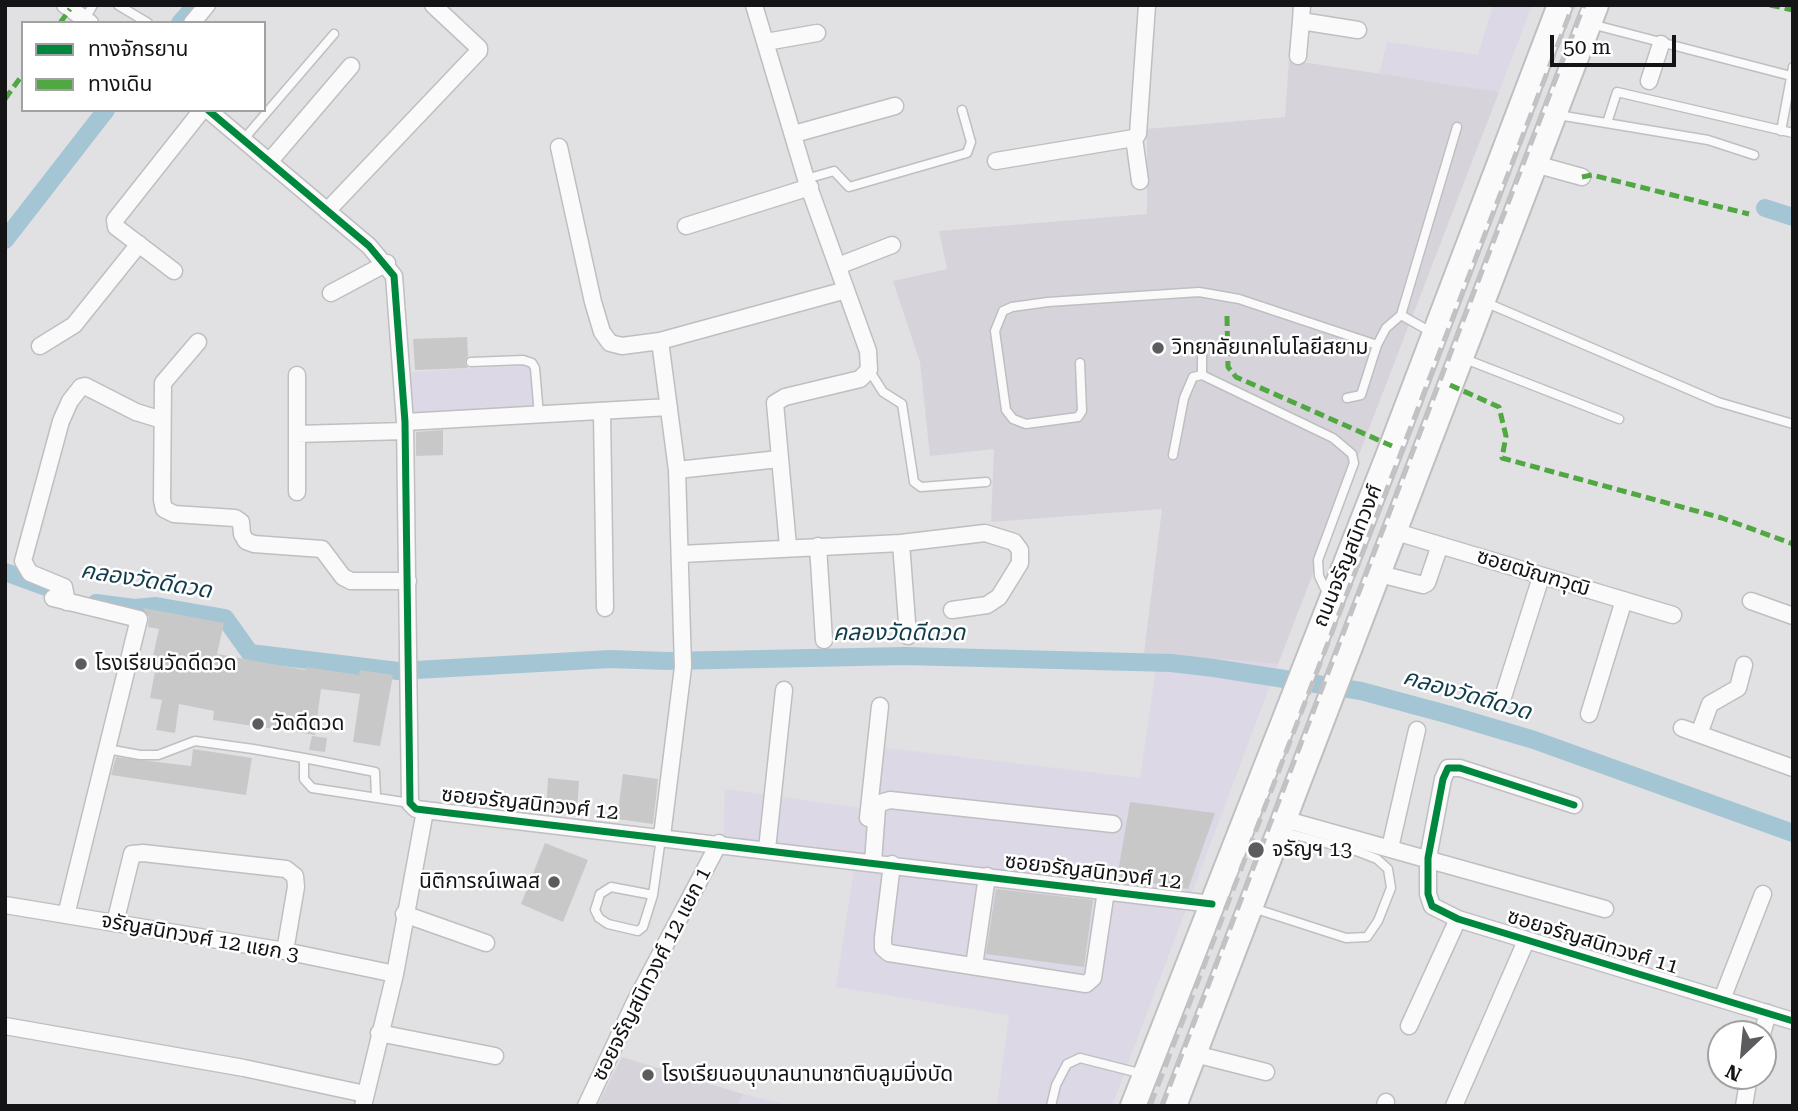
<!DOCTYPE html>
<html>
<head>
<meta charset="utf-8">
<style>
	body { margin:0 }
	#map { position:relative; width:1798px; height:1111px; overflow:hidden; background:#e1e0e3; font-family:"Roboto Serif","Noto Sans Thai",serif }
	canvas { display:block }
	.frame { position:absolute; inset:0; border:7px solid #141315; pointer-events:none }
	.legend { position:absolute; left:21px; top:21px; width:245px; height:91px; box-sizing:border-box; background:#fff; border:2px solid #a1a1a1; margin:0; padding:9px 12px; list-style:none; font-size:21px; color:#141315 }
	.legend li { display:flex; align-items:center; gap:14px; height:35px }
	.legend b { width:35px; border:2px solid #a1a1a1 }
	.north { position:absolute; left:1707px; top:1020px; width:70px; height:70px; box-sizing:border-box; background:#fff; border:2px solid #a1a1a1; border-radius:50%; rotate:206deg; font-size:19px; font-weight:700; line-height:28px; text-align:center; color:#141315 }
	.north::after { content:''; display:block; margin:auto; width:24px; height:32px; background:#5c5b5d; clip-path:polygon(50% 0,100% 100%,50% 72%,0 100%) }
	.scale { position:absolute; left:1550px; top:35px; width:126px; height:32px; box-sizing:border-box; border:4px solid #141315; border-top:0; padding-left:9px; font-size:21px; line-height:24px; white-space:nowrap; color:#141315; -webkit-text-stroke:5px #fff; paint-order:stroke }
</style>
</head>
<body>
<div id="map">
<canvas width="1798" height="1111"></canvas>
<div class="frame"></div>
<ul class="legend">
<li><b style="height:9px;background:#00873e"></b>ทางจักรยาน</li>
<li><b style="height:9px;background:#51a842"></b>ทางเดิน</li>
</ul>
<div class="north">N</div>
<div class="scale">50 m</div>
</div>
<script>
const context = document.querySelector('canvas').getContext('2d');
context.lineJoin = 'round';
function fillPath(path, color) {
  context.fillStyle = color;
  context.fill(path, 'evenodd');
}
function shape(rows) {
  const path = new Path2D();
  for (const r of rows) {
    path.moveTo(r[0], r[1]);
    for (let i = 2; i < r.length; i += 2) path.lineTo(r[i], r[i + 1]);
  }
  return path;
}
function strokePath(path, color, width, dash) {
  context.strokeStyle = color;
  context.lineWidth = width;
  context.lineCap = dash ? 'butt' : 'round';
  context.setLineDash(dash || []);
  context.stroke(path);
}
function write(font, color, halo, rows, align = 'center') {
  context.font = font + ' "Roboto Serif","Noto Sans Thai",serif';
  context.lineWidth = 5;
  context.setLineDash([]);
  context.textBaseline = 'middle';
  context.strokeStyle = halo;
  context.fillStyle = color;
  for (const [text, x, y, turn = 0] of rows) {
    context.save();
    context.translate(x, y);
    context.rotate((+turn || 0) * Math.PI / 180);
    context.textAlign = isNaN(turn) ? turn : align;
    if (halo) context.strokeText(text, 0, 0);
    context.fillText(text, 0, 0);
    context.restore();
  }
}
fillPath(shape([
	[1493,5,1532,5,1499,92,1379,75,1387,42,1478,55],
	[532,365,534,407,413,413,410,372],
	[1158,655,1278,664,1112,1106,997,1106,1009,1015,836,987,854,869,723,853,725,789,861,808,869,746,1140,778],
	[743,1094,791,1106,738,1106]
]), '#ddd8e5');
fillPath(shape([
	[1289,60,1499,92,1278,664,1144,653,1162,509,991,522,994,449,930,456,920,362,893,281,947,269,939,231,1147,214,1147,129,1285,117],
	[622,1057,743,1094,738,1106,597,1106]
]), '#d7d3db');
strokePath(shape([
	[180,23,196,5],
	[1765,208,1793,217],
	[5,240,106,110],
	[5,572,49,588],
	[96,603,134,608,156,606,225,618,250,653,398,671,610,659,668,661,905,656,1171,663,1214,668,1361,691,1450,715,1534,740,1793,833]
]), '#a4c5d4', 18);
fillPath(shape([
	[467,337,468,356,465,363,468,368,415,370,413,339],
	[443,430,443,455,416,456,416,432],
	[143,608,224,623,217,654,305,670,306,667,359,675,360,670,393,675,380,746,353,742,360,694,321,689,315,735,213,720,214,711,179,704,175,733,156,730,162,700,150,698,157,661,152,660,159,629,148,627,149,617],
	[312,736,327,738,325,752,309,750],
	[193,749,252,758,246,795,111,775,116,757,191,766],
	[623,774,658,779,653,824,617,819],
	[548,778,579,781,577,813,546,811],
	[1130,802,1215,813,1188,889,1117,878],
	[545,843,588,860,563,922,521,904],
	[996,889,1093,900,1084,967,986,954]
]), '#c9c8c9');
const service = shape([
	[118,5,148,23],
	[85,19,93,5],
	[1591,24,1791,76],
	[1558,115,1708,140,1754,155],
	[1607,123,1617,92,1793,133],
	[1781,131,1793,67],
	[243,140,334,34],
	[806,179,834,171,849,187,967,153,971,142,962,110],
	[1487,303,1718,402,1793,424],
	[1401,315,1431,332],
	[1202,349,1202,375,1333,438,1352,454,1354,463,1318,560,1319,576,1327,593],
	[1465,359,1619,419],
	[471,362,523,360,532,363,535,368,539,416],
	[1080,363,1082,411,1078,417,1026,424,1013,419,1006,410,995,331,1003,311,1012,307,1048,302,1199,292,1239,299,1377,345],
	[869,370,883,392,902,404,914,482,921,487,986,482],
	[1347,398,1361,395,1377,345,1386,328,1401,315,1457,127],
	[1173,455,1184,398,1193,377,1202,375],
	[107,749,140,755,158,755,195,741,253,749,304,758,304,779,312,788,410,803],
	[304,758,375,772,376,797],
	[653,895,611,887,600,894,595,910,599,918,608,924,638,931,643,927,653,895,661,838],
	[1253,908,1346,938,1367,937,1378,921,1391,888,1388,869,1377,859,1359,852,1284,832],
	[1051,1106,1056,1085,1067,1064,1080,1058,1143,1074]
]);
const minor = shape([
	[65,5,90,23],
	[754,5,806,179,868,351,869,370,860,379,785,397,775,403,788,546],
	[1302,5,1301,21,1358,30],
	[192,23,207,5],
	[766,42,817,33],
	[1298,56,1301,21],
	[1649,81,1661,44],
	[208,110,369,246,394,276,405,422,410,803,416,809,1212,904],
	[794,134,895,106],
	[1134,138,1140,181],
	[559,147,593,302,602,332,610,343,622,346,660,341,846,290],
	[996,161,1134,138,1138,134,1147,5],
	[269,162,351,66],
	[1535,164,1582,177],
	[327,211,479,51,479,48,433,5],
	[686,226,810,187],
	[838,266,892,245],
	[174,271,116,227,115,220,202,110],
	[331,293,387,263],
	[660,341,677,470,683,667,662,836],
	[198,342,163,383,162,500,164,509,174,514,235,518,241,522,242,534,246,541,254,544,322,549,343,577,351,581,408,581],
	[40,346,74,325,139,244],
	[297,375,297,492],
	[602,412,605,608],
	[405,422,669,407],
	[297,434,405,431],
	[677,470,779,459],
	[1393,531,1673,615],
	[901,543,908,636],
	[818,546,824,640],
	[681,554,901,543,985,533,1014,542,1020,550,1020,563,999,597,987,605,952,610],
	[1376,573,1423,585,1427,583,1440,545],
	[53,598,139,619,66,915],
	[1751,601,1793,616],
	[67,602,64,587,30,573,23,561,61,421,70,401,81,387,85,386,136,412,162,420],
	[1502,700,1541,577],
	[1589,714,1624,600],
	[1682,728,1793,768],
	[1699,734,1710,704,1738,688,1744,665],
	[1574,805,1460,768,1448,768,1443,779,1428,858,1428,894,1432,906,1458,919,1793,1021],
	[868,818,880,706],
	[1283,819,1605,909],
	[1390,848,1417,730],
	[767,849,784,690],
	[873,862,877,808,880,803,890,800,1113,824],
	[892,864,883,938,883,948,889,953,1086,984,1093,978,1106,891],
	[5,905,285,951,395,974],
	[404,914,486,943],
	[115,923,132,854,143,853,286,869,295,876,296,887,285,951],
	[974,966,987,876],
	[1722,999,1763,894],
	[5,1026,244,1068,365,1094],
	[1409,1026,1458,919],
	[379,1033,495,1056],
	[1762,1034,1768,1013],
	[1195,1054,1266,1072],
	[363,1106,395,974,425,811],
	[586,1106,635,1002,719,843],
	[1385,1106,1386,1102],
	[1454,1106,1526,941],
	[1744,1106,1749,1076]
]);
const primary = shape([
	[1133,1106,1392,446,1560,5],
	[1174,1106,1596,5]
]);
strokePath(service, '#bfbec0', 11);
strokePath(minor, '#bfbec0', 19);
strokePath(primary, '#bfbec0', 28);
strokePath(service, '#fafafb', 8);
strokePath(minor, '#fafafb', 16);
strokePath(primary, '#fafafb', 24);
strokePath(shape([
	[1150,1106,1573,5],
	[1162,1106,1584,5]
]), '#c2c1c3', 5, [14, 7]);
strokePath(shape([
	[1770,5,1793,10],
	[60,23,70,9],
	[5,99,23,74],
	[1582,177,1592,175,1749,214],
	[1227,316,1228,367,1236,377,1392,446],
	[1450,385,1499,407,1506,436,1502,458,1722,518,1793,544]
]), '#51a842', 5, [10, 5]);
strokePath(shape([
	[208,110,369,246,394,276,405,422,410,803,416,809,1212,904],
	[1574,805,1460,768,1448,768,1443,779,1428,858,1428,894,1432,906,1458,919,1793,1021]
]), '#00873e', 7);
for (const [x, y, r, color] of [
	[1158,348,7,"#5c5b5d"],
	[81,664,7,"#5c5b5d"],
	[258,724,7,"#5c5b5d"],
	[1256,850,9,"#5c5b5d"],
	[554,882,7,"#5c5b5d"],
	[648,1075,7,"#5c5b5d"]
]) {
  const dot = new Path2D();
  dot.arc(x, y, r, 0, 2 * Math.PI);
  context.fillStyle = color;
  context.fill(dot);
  strokePath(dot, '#fff', 2.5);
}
write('21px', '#141315', '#fff', [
	["วิทยาลัยเทคโนโลยีสยาม",1172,348],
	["โรงเรียนวัดดีดวด",95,664],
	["วัดดีดวด",272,724],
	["จรัญฯ 13",1272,850],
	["นิติการณ์เพลส",540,882,"right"],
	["โรงเรียนอนุบาลนานาชาติบลูมมิ่งบัด",662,1075]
], 'left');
write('21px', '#141315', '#fff', [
	["ถนนจรัญสนิทวงศ์",1348,556,-68],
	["ซอยฒัณฑวุฒิ",1533,573,17],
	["ซอยจรัญสนิทวงศ์ 12",530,804,6],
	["ซอยจรัญสนิทวงศ์ 12",1093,872,7],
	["จรัญสนิทวงศ์ 12 แยก 3",200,938,10],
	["ซอยจรัญสนิทวงศ์ 11",1593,942,17],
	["ซอยจรัญสนิทวงศ์ 12 แยก 1",652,974,-63]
]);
write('italic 23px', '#113c4b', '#fff', [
	["คลองวัดดีดวด",146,581,9],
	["คลองวัดดีดวด",899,633],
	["คลองวัดดีดวด",1467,695,16]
]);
</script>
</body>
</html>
